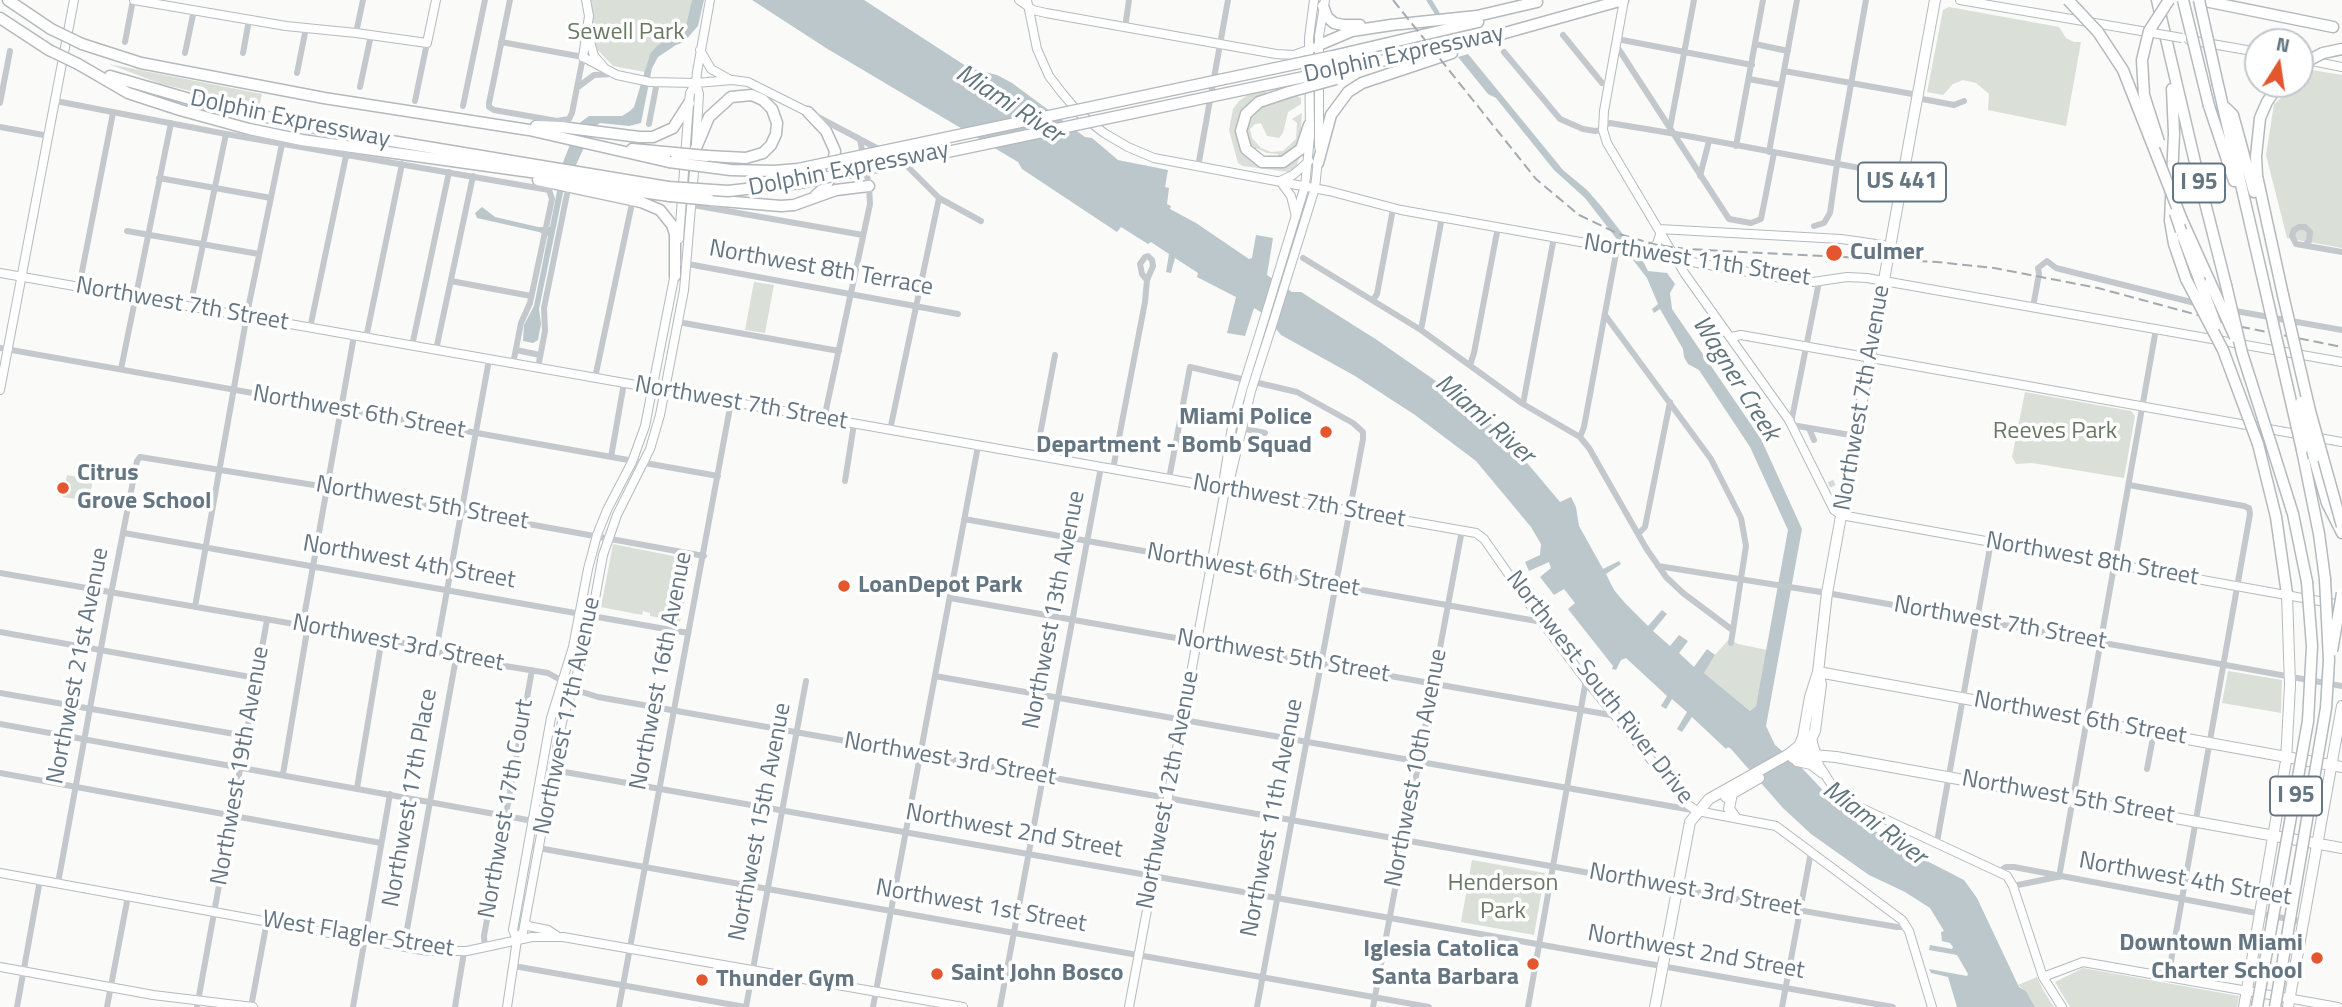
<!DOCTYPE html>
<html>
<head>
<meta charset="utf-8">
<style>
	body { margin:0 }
	#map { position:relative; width:2342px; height:1007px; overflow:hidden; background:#fafaf8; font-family:"Titillium Web",sans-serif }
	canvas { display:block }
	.north { position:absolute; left:2244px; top:28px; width:70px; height:70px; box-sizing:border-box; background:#fff; border:2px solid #c1c8cd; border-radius:50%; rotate:12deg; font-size:19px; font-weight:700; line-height:28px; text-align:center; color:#657683 }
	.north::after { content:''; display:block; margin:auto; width:24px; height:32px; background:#e4572e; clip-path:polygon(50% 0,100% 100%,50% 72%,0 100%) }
</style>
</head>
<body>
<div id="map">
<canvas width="2342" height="1007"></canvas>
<div class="north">N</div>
</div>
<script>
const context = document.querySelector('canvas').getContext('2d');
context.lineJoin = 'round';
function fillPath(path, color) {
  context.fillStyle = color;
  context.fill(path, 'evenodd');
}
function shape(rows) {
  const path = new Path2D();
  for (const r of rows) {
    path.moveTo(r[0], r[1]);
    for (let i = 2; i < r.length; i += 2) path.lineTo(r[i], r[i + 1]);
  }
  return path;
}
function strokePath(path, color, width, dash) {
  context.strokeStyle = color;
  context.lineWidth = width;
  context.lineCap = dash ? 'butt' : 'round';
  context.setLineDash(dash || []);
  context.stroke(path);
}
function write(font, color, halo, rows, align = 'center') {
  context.font = font + ' "Titillium Web",sans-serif';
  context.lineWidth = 7;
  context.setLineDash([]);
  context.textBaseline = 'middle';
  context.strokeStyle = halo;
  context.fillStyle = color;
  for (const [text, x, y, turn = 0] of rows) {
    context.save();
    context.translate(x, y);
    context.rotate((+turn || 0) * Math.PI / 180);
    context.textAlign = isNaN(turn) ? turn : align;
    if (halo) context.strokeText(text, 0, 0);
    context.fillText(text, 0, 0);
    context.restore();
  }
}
fillPath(shape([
	[591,0,692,0,689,23,683,30,654,50,649,57,645,72,613,66,597,49,591,35,593,13],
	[1949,7,2059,27,2066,38,2074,42,2081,42,2066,126,1988,110,1989,94,1976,83,1963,80,1953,84,1943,95,1927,92,1943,10],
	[109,64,262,94,259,107,161,84],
	[2300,68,2342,75,2342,248,2287,238,2266,155,2274,104,2297,84,2300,84],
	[1266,91,1267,95,1240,118,1253,160,1300,156,1296,167,1288,172,1243,166,1238,163,1229,130,1233,109,1239,101,1249,94],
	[1292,94,1301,98,1301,104,1288,112,1283,133,1279,138,1267,136,1261,123,1255,124,1250,129,1252,138,1261,148,1271,152,1283,151,1296,139,1297,123,1292,119,1302,113,1300,142,1289,157,1273,157,1278,157,1278,154,1267,153,1256,148,1255,151,1265,157,1265,160,1249,149,1244,126,1258,106],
	[754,282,774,285,765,333,745,330],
	[2025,392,2131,411,2135,416,2124,478,2032,463,2016,464,2012,457],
	[67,475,93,480,89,501,63,497],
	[613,544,693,560,680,622,650,616,650,613,643,611,642,615,601,607],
	[1729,639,1738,644,1767,650,1756,706,1750,711,1704,673,1715,655],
	[2228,671,2282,680,2281,713,2222,703],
	[1472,860,1545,873,1534,935,1461,922],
	[2083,968,2239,996,2237,1007,2070,1007,2055,982],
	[2037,977,2043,990,2054,1007,2035,1007,2026,991,2018,985]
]), '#dadfd7');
fillPath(shape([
	[692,0,704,0,698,26,684,42,676,45,658,57,652,68,641,123,629,126,600,123,593,128,563,193,539,309,541,324,538,340,533,343,523,341,524,325,534,306,548,236,539,232,477,218,475,213,482,207,495,217,538,227,550,227,562,165,578,124,589,116,622,116,630,111,634,107,650,54,657,46,686,26],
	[752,0,864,0,969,68,997,75,1012,83,1085,137,1092,138,1118,160,1168,170,1165,187,1169,188,1167,204,1171,206,1170,209,1196,223,1249,259,1252,258,1256,235,1273,238,1267,275,1292,292,1301,292,1377,340,1453,393,1501,432,1560,502,1571,497,1576,507,1579,526,1603,569,1619,561,1621,564,1606,574,1614,590,1625,603,1648,626,1662,610,1667,614,1653,631,1670,646,1679,635,1688,641,1679,653,1694,667,1707,649,1715,655,1704,673,1750,711,1756,706,1788,530,1750,447,1699,370,1688,364,1684,357,1683,349,1660,309,1654,313,1652,309,1658,304,1647,278,1585,198,1554,170,1496,98,1488,94,1458,57,1468,54,1563,170,1587,190,1601,206,1642,259,1648,271,1667,273,1675,284,1670,293,1672,309,1761,439,1802,529,1766,726,1775,745,1800,766,1834,802,1858,814,1861,825,1886,836,1886,840,1964,880,1977,898,2019,987,2026,991,2035,1007,1957,1007,1948,977,1931,973,1929,969,1967,976,1968,974,1957,955,1929,950,1930,945,1952,949,1953,947,1950,943,1942,941,1941,932,1944,931,1930,908,1905,892,1869,875,1811,834,1783,808,1731,749,1728,747,1726,749,1692,717,1682,732,1677,729,1687,712,1672,699,1666,709,1661,706,1667,696,1626,658,1621,660,1616,670,1612,669,1613,666,1568,609,1575,603,1564,589,1554,595,1540,577,1551,568,1549,562,1529,571,1525,562,1540,555,1541,544,1531,527,1476,461,1415,415,1355,376,1281,335,1264,314,1254,308,1245,336,1227,333,1236,297,1197,277,1198,273,1175,258,1171,273,1166,272,1169,254,1151,242,1148,244,1121,227,1117,232,1022,169,1018,162,826,48]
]), '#bbc7cb');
strokePath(shape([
	[1429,0,1437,13]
]), '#bbc7cb', 5);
strokePath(shape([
	[1829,485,1837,481]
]), '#d5d9db', 6, [6, 3]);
const secondary = shape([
	[134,0,286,26,356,33,427,43,436,0],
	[1019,0,1033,10,1046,13,1276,54,1294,55,1313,48],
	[1027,0,1037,49,1049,76,1062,93,1079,113,1104,133,1128,147,1154,158,1329,191,1401,210,1793,280,1813,282,1847,277,1867,278,2342,362],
	[1624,0,1604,111,1603,130,1607,143,1685,274,1789,420,1834,510,1841,515,2342,605],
	[1960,0,2153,33],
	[588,34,594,56,603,66],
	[2189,40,2258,52],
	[700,50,711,69,729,79],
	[583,57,617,75,650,82,696,83,732,80,748,82,808,112],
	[583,57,589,16,586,0],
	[2307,60,2342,67],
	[696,144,699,94,696,83,697,72,710,0],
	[1319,147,1319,36,1325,0],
	[1280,181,1291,196,1296,216],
	[1280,181,1293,175,1309,161],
	[1659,229,1841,239,1890,246],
	[679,239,689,103,690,93,696,83],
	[1646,253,1657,244,1661,231],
	[0,273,1476,533,1484,539,1542,622,1586,680,1687,804,1697,811,1776,826,1902,920,1909,931,1932,1007],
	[1263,323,1305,186,1310,136,1309,38,1314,0],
	[1271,329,1315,188,1318,160],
	[1731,337,1741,335,1860,356,2342,442],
	[0,390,74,0],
	[1225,490,1224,478,1232,427,1243,387],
	[1812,738,1819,765,1836,792,1844,800,2007,876,2013,886,2043,977,2062,1007],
	[0,873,428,951,467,951,532,937,563,937,963,1007],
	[525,922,528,926,548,930,557,936],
	[517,940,523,932,562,722,587,642,603,555,617,515,650,449,660,415,684,290,695,160],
	[0,967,153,995,253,1007],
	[2043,977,2083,962,2338,1007],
	[507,1007,517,940,513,930,551,718,573,647,588,569,597,535,607,510,632,462,645,426,675,273],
	[1129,1007,1225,490,1230,479,1251,391]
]);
const primary = shape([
	[1818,672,2342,767],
	[1796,757,1807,747,1815,731,1821,684,1818,672],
	[1793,758,1813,755,1836,757,2342,848],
	[1797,761,1811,764,1823,773],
	[1732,793,1729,809,1735,817],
	[1726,797,1759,778],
	[1655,1007,1690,822,1709,799,1789,754,1799,746,1803,737,1810,697,1818,672,1827,593,1935,0],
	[2244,1007,2286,761,2290,685,2287,594],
	[2288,1007,2342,706]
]);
const highway = shape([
	[8,0,51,29],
	[2157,0,2198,175,2226,285],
	[2200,0,2333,27],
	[1323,6,1327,17,1334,23,1343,25,1360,25],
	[0,18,49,50],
	[82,44,141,63,324,98,529,130,669,162],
	[1319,45,1352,31,1391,25,1477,16,1537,2],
	[2323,53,2342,49],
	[1333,56,1478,22],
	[78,64,128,93,180,110,249,129,302,140,552,175,627,190,670,196],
	[1337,70,1469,43,1623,0],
	[110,76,200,102,325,130,668,187],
	[2279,84,2267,102,2260,118,2256,156,2257,176,2283,295],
	[2218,85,2264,284],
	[2172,89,2174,134,2170,221,2174,244,2186,279],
	[1289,92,1259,102,1246,114,1241,131,1246,149,1262,162,1283,162,1301,149,1309,125],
	[2209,106,2234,181],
	[2226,108,2233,115,2254,192],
	[808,112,826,131,835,151,831,177,825,187,816,195],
	[536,126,561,127,639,137,653,137,673,128,689,103],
	[696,148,709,117,731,97,752,95,763,100,772,109,777,123,776,134,771,145,763,153,746,158,707,156],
	[632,149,675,153],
	[1318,163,1331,115,1348,92,1362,83,1452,53],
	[538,180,641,202,660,210,672,225,675,234,675,276],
	[710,200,781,206,794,205,836,190,869,186],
	[2182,220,2210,282],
	[2183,237,2199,279],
	[2258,444,2276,517,2287,594],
	[2272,447,2293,514,2307,582],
	[2302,450,2319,534,2325,579],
	[2314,458,2327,503,2342,533]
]);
strokePath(secondary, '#b3babf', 10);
strokePath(primary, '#b5babe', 12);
strokePath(highway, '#b4b9bd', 13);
strokePath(shape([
	[1125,28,1129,0],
	[356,33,363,0],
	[1563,35,1602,83,1608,84],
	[1617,39,1752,65],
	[125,42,133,0],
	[501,42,583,57,572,113,569,119,557,121,494,110,489,107,489,103,493,84,502,39,510,0],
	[1755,44,1788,51],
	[1616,45,1729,219,1751,223,1761,219,1774,153],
	[1504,52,1560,119,1583,129,1595,131,1603,130],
	[185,53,194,10],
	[243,53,249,20],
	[1784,71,1918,95],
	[297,73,306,28],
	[1749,79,1781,85],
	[360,87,371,35],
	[578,87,594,75,612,74],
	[1917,98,1954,105,1964,101],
	[56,101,226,134,549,190,552,199,530,303,521,323,513,364],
	[415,101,427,43],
	[0,103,10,51],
	[463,106,485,0],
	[816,116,903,162,939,198,981,221],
	[649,124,657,82],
	[1603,125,1610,123,1682,135,1903,176],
	[0,127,49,136],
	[1670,128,1694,0],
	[1736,146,1763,0],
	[1769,152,1797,0],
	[1198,167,1228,0],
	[1700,176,1709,141],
	[159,178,271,198],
	[693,205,863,235],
	[1814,226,1824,223,1830,213,1838,157,1866,0],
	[127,231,259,254],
	[2305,245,2309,241,2310,232,2305,227,2299,227,2294,230,2292,236,2296,244,2342,252],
	[1303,258,1421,330,1523,404,1580,437,1589,448,1646,548,1666,577,1683,593,1731,629],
	[677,262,958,314],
	[451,281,531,296],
	[79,287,113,113],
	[1373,300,1377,294,1393,209],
	[190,307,226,134],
	[2033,307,2039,274,2038,268,2047,261,2056,268,2199,304],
	[2230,310,2342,330],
	[1605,315,1711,459,1741,518,1746,546,1731,643],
	[678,322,839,351],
	[310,328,346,156],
	[1421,330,1442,217],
	[366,338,402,164],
	[412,346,449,172],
	[0,348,718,476],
	[436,350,473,176],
	[516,350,540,355],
	[1470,365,1474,353,1498,227],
	[538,368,545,331,544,308,567,194],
	[121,369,171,123],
	[595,378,631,208],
	[1523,404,1554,237],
	[824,419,870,204,869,186,860,140],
	[1791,423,1819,282],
	[1792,425,1856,436],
	[1241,428,1265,433],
	[1809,428,1814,440],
	[890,430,939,198],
	[1580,437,1584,427,1617,248],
	[1036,456,1055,355],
	[611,457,624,383],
	[1113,469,1145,302,1147,280,1153,266,1152,260,1148,256,1145,257,1140,264,1142,274,1147,280],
	[1169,479,1190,367,1297,392,1353,423,1363,432,1363,439,1257,1007],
	[845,481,854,424],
	[2129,485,2244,506,2249,508,2250,514,2168,978],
	[964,519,1542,622],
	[124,533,688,633],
	[1638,534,1645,527,1670,402],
	[1658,566,1827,593,2342,686],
	[0,573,421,646,456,658,548,673,582,692,598,697,1832,916,1897,927,1907,927],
	[950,598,1616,716],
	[195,607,248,309,282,144],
	[0,632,256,678],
	[436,651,489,360],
	[935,676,1692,810],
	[0,693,246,736],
	[0,724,544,823],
	[542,768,1893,1007],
	[2147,769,2154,732],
	[0,773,381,843],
	[283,774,307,631,304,617,354,336],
	[357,788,382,638],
	[1937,842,1991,542],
	[527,846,1429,1007],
	[2000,871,2006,867,2014,867,2304,922],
	[2059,877,2156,329],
	[58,883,110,599,137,461,140,457,320,486,704,556],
	[2013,886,2057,877],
	[404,946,456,658],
	[485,948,484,936,532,670],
	[514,966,745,1007],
	[17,1007,40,880],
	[107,1007,128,896],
	[197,1007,267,620],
	[251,1007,267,921],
	[353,1007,390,794],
	[455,1007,464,952],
	[619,1007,731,402],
	[746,1007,806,681],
	[873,1007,978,446],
	[1000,1007,1101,467],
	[1373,1007,1462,530],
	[1528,1007,1586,680],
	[1782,1007,1811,852]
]), '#c3c8cc', 6);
strokePath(secondary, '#fff', 8);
strokePath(primary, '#fff', 10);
strokePath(highway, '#fff', 10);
strokePath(shape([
	[1393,0,1536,179,1579,215,1619,234,1657,245,1686,249,1937,262,1994,268,2098,288,2242,327,2342,347]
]), '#a2aab0', 2, [10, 5]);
const secondaryBridge = shape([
	[2153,33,2182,38],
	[1243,387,1263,323],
	[1251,391,1271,329]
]);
const highwayBridge = shape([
	[2068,0,2098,32,2123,70,2182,220],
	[2183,0,2209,106],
	[2199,0,2218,85],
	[51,29,82,44],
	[49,50,78,64],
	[2300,65,2323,53],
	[1289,92,1336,79],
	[2159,142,2144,95,2142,60,2149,31,2169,0],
	[675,153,707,156],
	[669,162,731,170,774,171,798,169,1333,56],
	[668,187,728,191,800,183,1337,70],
	[670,196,710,200],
	[2175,213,2181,231],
	[2186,279,2223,350,2258,444],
	[2199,279,2216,325],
	[2210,282,2235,337],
	[2264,284,2302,450],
	[2226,285,2242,353,2272,447],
	[2283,295,2310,411,2342,526],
	[2301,402,2314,458],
	[2332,651,2342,593],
	[2257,1007,2308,721,2312,646,2307,582],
	[2275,1007,2326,708,2329,660,2325,579]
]);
strokePath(secondaryBridge, '#b3babf', 10, []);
strokePath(highwayBridge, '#b4b9bd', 13, []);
strokePath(secondaryBridge, '#fff', 8);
strokePath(highwayBridge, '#fff', 10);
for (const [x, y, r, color] of [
	[1834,253,9,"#e4572e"],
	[1326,432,7,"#e4572e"],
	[63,488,7,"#e4572e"],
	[844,586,7,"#e4572e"],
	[2317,958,7,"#e4572e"],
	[1533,964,7,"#e4572e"],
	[937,974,7,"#e4572e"],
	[702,980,7,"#e4572e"]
]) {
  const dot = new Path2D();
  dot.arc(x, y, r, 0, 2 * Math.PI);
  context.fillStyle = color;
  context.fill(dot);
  strokePath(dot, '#fff', 2.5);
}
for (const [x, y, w] of [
	[1902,182,88],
	[2199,183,52],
	[2296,796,52]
]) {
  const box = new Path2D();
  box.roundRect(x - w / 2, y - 19.5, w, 39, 5);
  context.fillStyle = '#fff';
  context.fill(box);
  strokePath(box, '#657683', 2);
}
write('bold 23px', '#657683', null, [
	["US 441",1902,182],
	["I 95",2199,183],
	["I 95",2296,796]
]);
write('24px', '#687a64', '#fff', [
	["Sewell Park",626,33],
	["Reeves Park",2055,432],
	["Henderson",1503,884],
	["Park",1503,912]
]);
write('24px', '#657683', '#fff', [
	["Dolphin Expressway",1404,55,-12],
	["Dolphin Expressway",290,120,12],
	["Dolphin Expressway",849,170,-11],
	["Northwest 11th Street",1697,261,9],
	["Northwest 8th Terrace",821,269,10],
	["Northwest 7th Street",182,305,10],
	["Northwest 7th Avenue",1863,398,-80],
	["Northwest 7th Street",741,404,10],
	["Northwest 6th Street",359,413,10],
	["Northwest 7th Street",1299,502,10],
	["Northwest 5th Street",422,504,10],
	["Northwest 8th Street",2092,560,10],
	["Northwest 4th Street",409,563,10],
	["Northwest 6th Street",1253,571,10],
	["Northwest 13th Avenue",1055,610,-79],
	["Northwest 7th Street",2000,624,10],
	["Northwest 3rd Street",398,644,11],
	["Northwest 5th Street",1283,657,10],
	["Northwest 21st Avenue",79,666,-79],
	["Northwest 16th Avenue",662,671,-79],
	["Northwest South River Drive",1599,688,52],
	["Northwest 17th Avenue",568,716,-78],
	["Northwest 6th Street",2080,719,10],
	["Northwest 3rd Street",950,760,10],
	["Northwest 19th Avenue",241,766,-80],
	["Northwest 10th Avenue",1417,768,-79],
	["Northwest 12th Avenue",1169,790,-79],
	["Northwest 17th Place",411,798,-80],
	["Northwest 5th Street",2068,798,10],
	["Northwest 17th Court",507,809,-80],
	["Northwest 11th Avenue",1273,818,-79],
	["Northwest 15th Avenue",761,822,-79],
	["Northwest 2nd Street",1014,832,10],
	["Northwest 4th Street",2185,880,10],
	["Northwest 3rd Street",1695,891,10],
	["Northwest 1st Street",981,907,10],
	["West Flagler Street",358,935,9],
	["Northwest 2nd Street",1696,953,10]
]);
write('bold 24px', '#657683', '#fff', [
	["Culmer",1850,253],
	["Miami Police",1312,418,"right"],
	["Department - Bomb Squad",1312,446,"right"],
	["Citrus",77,474],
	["Grove School",77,502],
	["LoanDepot Park",858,586],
	["Downtown Miami",2303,944,"right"],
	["Charter School",2303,972,"right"],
	["Iglesia Catolica",1519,950,"right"],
	["Santa Barbara",1519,978,"right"],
	["Saint John Bosco",951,974],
	["Thunder Gym",716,980]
], 'left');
write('italic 26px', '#60757c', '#fff', [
	["Miami River",1009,105,33],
	["Wagner Creek",1735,379,58],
	["Miami River",1484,420,41],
	["Miami River",1874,824,37]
]);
</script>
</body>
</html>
